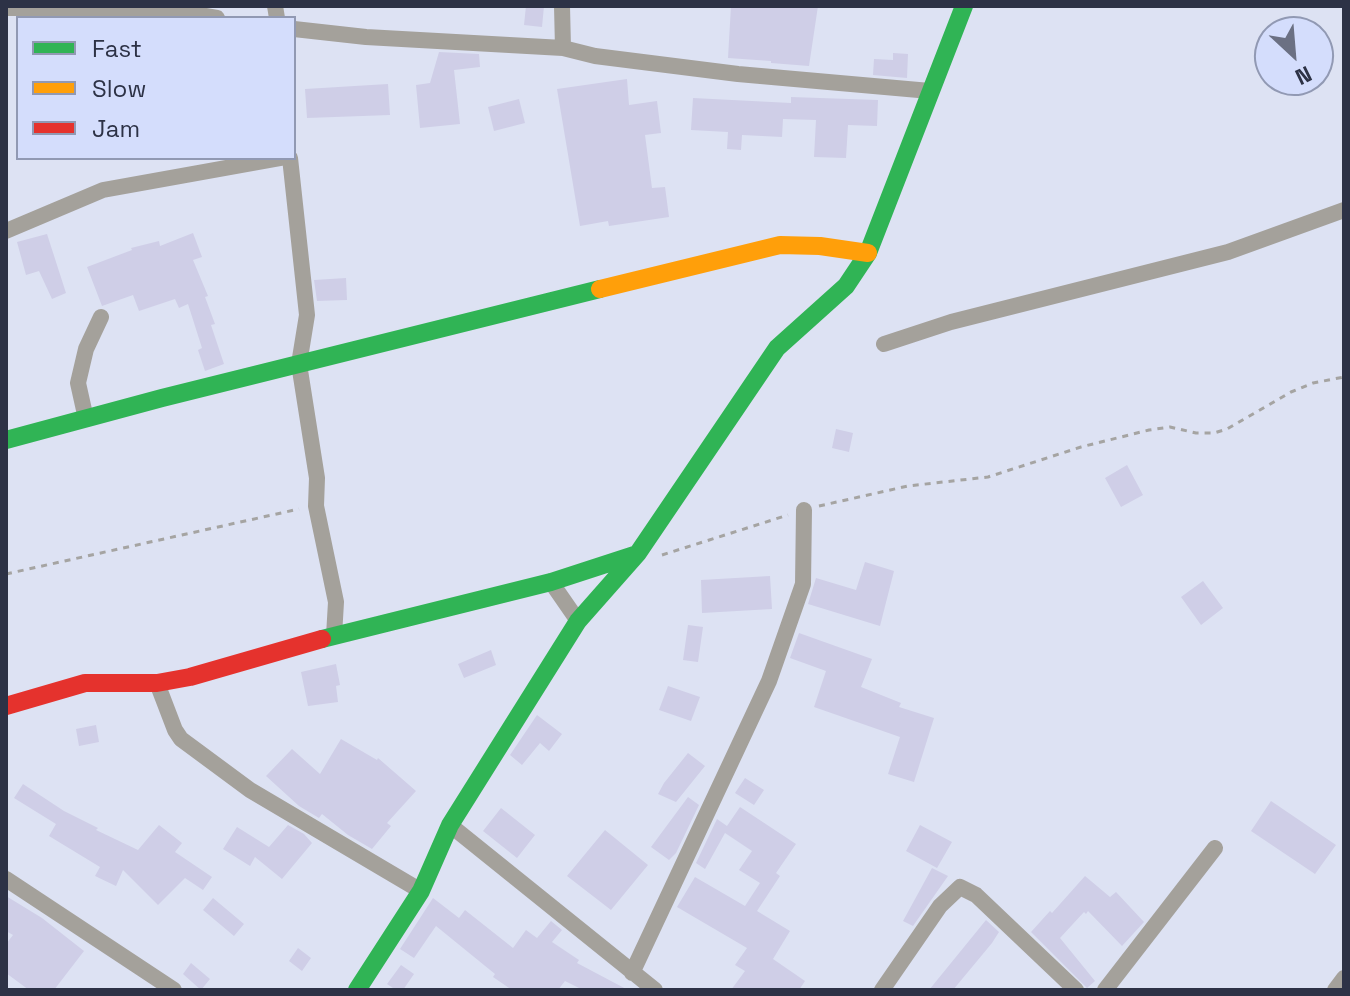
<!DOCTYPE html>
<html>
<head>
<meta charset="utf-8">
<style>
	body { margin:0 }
	#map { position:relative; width:1350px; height:996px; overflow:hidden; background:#dde2f3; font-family:"Space Grotesk",sans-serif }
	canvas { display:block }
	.frame { position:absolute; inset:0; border:8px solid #2d3246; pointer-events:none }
	.legend { position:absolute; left:16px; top:16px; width:280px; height:144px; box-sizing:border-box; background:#d4ddfc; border:2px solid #9199b3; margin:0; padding:10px 14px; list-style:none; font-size:24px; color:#2d3246 }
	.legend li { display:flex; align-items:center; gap:16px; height:40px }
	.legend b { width:40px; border:2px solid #9199b3 }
	.north { position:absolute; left:1254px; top:16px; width:80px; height:80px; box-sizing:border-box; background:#d4ddfc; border:2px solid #9199b3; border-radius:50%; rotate:154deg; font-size:22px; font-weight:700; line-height:32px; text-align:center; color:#2d3246 }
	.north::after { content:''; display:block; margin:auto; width:28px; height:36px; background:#6b7083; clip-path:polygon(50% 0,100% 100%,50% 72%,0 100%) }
</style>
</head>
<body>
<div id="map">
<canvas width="1350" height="996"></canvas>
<div class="frame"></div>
<ul class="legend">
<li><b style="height:10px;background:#30b455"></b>Fast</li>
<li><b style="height:10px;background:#ff9f0a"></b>Slow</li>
<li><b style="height:10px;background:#e5322d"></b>Jam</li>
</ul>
<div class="north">N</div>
</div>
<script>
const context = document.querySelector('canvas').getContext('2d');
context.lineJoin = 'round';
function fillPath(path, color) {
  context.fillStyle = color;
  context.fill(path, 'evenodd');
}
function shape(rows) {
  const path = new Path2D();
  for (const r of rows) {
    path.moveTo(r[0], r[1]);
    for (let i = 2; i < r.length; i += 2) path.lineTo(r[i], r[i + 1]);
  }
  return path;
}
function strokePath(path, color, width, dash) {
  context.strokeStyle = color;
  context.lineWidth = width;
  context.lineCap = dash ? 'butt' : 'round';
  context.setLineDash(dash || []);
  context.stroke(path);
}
fillPath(shape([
	[526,6,544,6,542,27,524,25],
	[731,6,818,6,809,66,771,63,771,61,728,58],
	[439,52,479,54,480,67,454,70,460,124,420,128,416,85,430,83],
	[893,53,908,54,907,78,873,75,874,59,893,60],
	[627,79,629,105,657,101,661,133,645,135,652,188,665,187,669,217,609,226,608,221,580,226,557,89],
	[388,84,390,115,307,118,305,89],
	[791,97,878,100,877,126,848,125,846,158,814,157,816,120,783,119,782,137,742,135,741,150,727,149,728,132,691,130,693,98,791,103],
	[519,99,525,123,494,131,488,107],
	[193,233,202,257,193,260,208,296,205,297,215,324,211,325,224,364,205,371,198,350,202,348,188,304,179,308,175,299,139,311,133,295,102,306,87,267,132,250,131,248,159,241,160,246],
	[47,234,66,293,52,299,39,271,26,275,17,242],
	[346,278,347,300,317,301,314,280],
	[836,429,853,433,849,452,832,448],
	[1127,465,1143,495,1121,507,1105,478],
	[865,562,894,571,880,626,808,604,816,578,856,590],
	[770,576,772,609,702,613,701,580],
	[1203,581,1223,608,1201,625,1181,597],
	[688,625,703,627,698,662,683,660],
	[799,633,872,659,861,687,901,703,899,707,934,718,914,782,888,774,900,737,814,707,826,671,790,658],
	[491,650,496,665,464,678,458,664],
	[336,664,340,685,336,686,338,702,308,706,301,672],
	[668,686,700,697,691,721,659,710],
	[537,715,562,734,549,751,540,743,522,765,510,755],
	[96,725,99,742,79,746,76,729],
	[341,739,377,760,378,758,416,791,387,823,391,826,372,849,348,835,322,814,319,818,299,806,266,776,292,749,320,774],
	[688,753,705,766,676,802,658,794,664,783],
	[745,778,764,790,754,805,735,793],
	[23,784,64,811,98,828,96,830,138,850,159,825,182,843,175,852,212,877,203,890,185,878,158,905,123,870,116,886,95,876,100,867,49,836,56,824,14,798],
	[688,797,699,805,676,853,669,860,651,847],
	[1271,801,1336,845,1315,874,1251,831],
	[740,807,796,844,776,873,780,876,757,911,790,931,773,959,805,981,799,990,731,990,745,971,735,965,747,948,677,907,695,877,745,906,760,883,739,870,752,851,725,833,705,869,696,863,717,819,727,826],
	[501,808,535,835,517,858,483,831],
	[288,825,304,834,312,843,282,879,255,857,250,866,223,849,237,827,269,847],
	[920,825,952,842,937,868,906,851],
	[605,830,648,865,611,910,567,876],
	[932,868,948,876,913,926,903,921],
	[1085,876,1110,897,1116,892,1144,922,1122,946,1088,911,1086,914,1084,912,1060,938,1095,981,1087,988,1031,932,1050,911,1052,913],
	[6,896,42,918,84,951,54,990,29,990,6,973,6,944,13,935,6,931],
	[213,898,244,924,234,936,203,910],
	[433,898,459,918,465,910,513,948,526,930,537,938,551,921,562,930,552,942,579,960,577,963,628,990,583,990,565,981,558,990,512,990,493,977,495,974,436,926,414,958,400,949],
	[986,920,999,932,992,943,953,990,929,990],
	[298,948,311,958,302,971,289,961],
	[191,963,210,979,201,990,183,974],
	[401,965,414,974,403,990,396,990,387,984]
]), '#cfcee7');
strokePath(shape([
	[819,506,908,486,988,477,1081,447,1149,430,1170,427,1196,433,1214,433,1227,429,1291,392,1313,383,1344,377],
	[662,555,788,515],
	[6,574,299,509]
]), '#a5a4a2', 3, [6, 6]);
strokePath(shape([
	[275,6,277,18],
	[562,6,563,48],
	[6,8,159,8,217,18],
	[294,29,366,37,563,48,595,56,738,74,930,91],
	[290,158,307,315,299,364,317,478,316,506,336,602,334,636],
	[6,231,103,190,281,158],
	[884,344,951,322,1228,252,1344,210],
	[86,419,78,383,86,349,101,317],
	[551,582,578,621],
	[157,683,175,730,181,739,250,790,421,891],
	[450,825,655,990],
	[6,879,174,990],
	[632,973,769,681,803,584,804,510],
	[882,990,940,906,960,887,976,895,1076,990],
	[1105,990,1215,848],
	[1335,990,1344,978]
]), '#a4a19b', 16);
strokePath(shape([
	[6,440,162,398,600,289],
	[322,639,551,582,637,554],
	[357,990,421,891,450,825,578,621,638,553,777,348,846,286,868,253,964,6]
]), '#30b455', 18);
strokePath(shape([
	[600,289,780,245,820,246,868,253]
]), '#ff9f0a', 18);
strokePath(shape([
	[6,706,85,683,157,683,190,677,322,639]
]), '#e5322d', 18);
</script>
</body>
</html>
